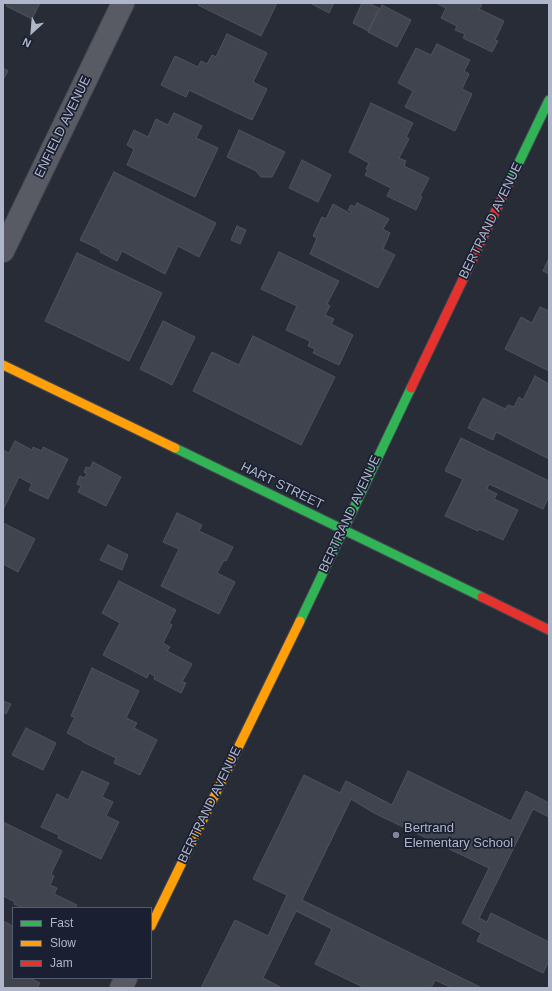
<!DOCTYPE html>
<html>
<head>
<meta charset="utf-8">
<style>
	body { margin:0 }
	#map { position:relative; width:552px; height:991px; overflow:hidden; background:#272c37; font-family:Arial,sans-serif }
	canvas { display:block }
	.frame { position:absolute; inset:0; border:4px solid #b0b6c9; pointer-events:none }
	.legend { position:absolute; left:12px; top:907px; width:140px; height:72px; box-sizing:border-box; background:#1a2032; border:1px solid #565c6e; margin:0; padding:5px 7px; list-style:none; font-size:12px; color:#b0b6c9 }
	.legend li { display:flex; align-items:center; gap:8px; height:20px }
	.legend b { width:20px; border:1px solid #565c6e }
	.north { position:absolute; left:12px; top:12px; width:40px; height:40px; -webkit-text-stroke:3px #1a2032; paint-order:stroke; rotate:206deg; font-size:11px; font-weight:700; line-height:16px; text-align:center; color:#b0b6c9 }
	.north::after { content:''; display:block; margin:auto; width:14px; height:18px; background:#b0b6c9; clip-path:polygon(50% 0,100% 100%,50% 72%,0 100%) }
</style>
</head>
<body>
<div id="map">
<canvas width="552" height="991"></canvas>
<div class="frame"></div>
<ul class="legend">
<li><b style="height:5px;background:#30b455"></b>Fast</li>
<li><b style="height:5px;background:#ff9f0a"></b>Slow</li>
<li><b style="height:5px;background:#e5322d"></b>Jam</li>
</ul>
<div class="north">N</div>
</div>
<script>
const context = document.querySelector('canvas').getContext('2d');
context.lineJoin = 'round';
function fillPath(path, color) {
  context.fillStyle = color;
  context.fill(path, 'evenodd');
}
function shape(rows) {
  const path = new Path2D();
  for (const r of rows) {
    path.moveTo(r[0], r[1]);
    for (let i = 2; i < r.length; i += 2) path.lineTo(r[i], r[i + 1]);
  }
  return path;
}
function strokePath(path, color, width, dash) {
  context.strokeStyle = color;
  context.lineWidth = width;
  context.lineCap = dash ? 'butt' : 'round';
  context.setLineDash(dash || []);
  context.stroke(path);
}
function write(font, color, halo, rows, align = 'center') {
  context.font = font + ' Arial,sans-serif';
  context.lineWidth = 3.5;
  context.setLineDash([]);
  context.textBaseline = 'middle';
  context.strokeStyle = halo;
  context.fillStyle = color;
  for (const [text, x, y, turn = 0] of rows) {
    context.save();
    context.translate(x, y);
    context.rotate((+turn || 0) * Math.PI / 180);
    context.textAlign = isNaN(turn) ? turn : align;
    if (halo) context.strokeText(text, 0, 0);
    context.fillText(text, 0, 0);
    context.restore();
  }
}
const building = shape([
	[8,3,40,3,32,19,6,6,8,3],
	[199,3,277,3,261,36,198,5,199,3],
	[310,3,334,3,329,13,310,3],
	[362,3,368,3,379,8,368,31,353,23,362,3],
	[436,3,479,3,482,5,479,9,504,21,495,40,498,41,492,52,463,38,465,34,455,30,457,26,441,18,446,8,436,3],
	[382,5,411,20,397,47,368,32,382,5],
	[227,34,267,53,253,82,267,89,252,120,189,90,186,97,161,85,175,56,198,67,201,61,207,64,212,55,216,57,227,34],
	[437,44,470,60,464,71,469,74,462,89,472,94,455,131,405,107,413,91,398,83,416,48,431,55,437,44],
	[3,68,8,71,3,80,3,68],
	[371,103,413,123,406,137,409,139,399,158,406,161,404,166,429,178,420,196,422,197,416,210,387,196,391,188,365,175,368,170,366,169,369,163,349,152,371,103],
	[174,113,202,126,196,138,218,148,195,197,127,165,134,149,127,145,134,130,148,137,156,119,168,125,174,113],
	[239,130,285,152,272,177,261,177,256,171,227,157,239,130],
	[302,160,331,175,318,202,289,188,302,160],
	[114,172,216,223,199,257,178,246,165,274,122,251,117,261,100,252,101,250,80,240,114,172],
	[357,203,389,219,383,229,390,233,383,249,395,255,378,288,310,254,317,238,313,236,322,217,326,219,333,204,351,214,352,212,348,210,351,205,355,207,357,203],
	[237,226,246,230,240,244,231,240,237,226],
	[279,252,339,281,327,304,330,306,325,315,334,319,331,324,353,335,339,365,313,353,315,349,308,346,310,341,286,330,297,306,261,289,279,252],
	[77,253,162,293,129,361,45,321,77,253],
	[548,260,549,260,549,274,543,271,548,260],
	[540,307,549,311,549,371,505,349,521,317,532,323,540,307],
	[163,321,195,337,172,385,140,369,163,321],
	[253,336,335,377,301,445,193,391,212,352,239,365,253,336],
	[535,376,549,384,549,459,496,432,493,440,468,428,483,398,505,409,508,405,514,407,519,397,523,400,535,376],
	[461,438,549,481,549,496,543,509,489,484,487,489,497,494,494,499,518,510,503,540,479,529,478,531,445,516,463,479,445,471,461,438],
	[15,441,32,450,33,447,42,451,43,447,68,459,48,499,29,490,32,484,19,477,3,510,3,450,9,453,15,441],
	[93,462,121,477,106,506,78,492,81,486,77,484,80,476,84,478,87,474,84,472,86,467,90,468,93,462],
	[177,513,202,525,199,531,233,547,226,561,224,560,217,573,235,582,219,614,161,586,179,549,163,542,177,513],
	[3,523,35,539,18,572,3,564,3,523],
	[108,545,128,555,122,570,100,560,108,545],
	[119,581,176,610,169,623,172,625,163,643,170,647,167,651,192,664,182,682,186,683,181,693,154,679,155,676,149,673,147,678,103,655,120,623,102,613,119,581],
	[92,668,139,691,126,718,137,723,134,728,157,740,140,775,114,763,116,758,83,742,83,741,67,733,75,717,71,716,92,668],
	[3,701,11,704,6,714,3,712,3,701],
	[26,728,56,743,43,770,12,755,26,728],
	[82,771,109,783,102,797,113,802,106,816,119,822,101,859,58,838,59,835,41,827,57,794,68,800,82,771],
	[408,771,511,821,526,791,549,803,549,817,533,809,479,918,487,922,491,913,549,942,549,961,543,973,477,941,481,933,462,923,489,868,374,813,351,799,302,900,482,988,452,988,435,980,431,988,365,988,315,964,332,929,296,911,263,978,282,988,201,988,235,920,268,936,287,895,253,879,304,775,340,793,346,781,392,805,408,771],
	[5,823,62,851,51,874,54,876,50,885,57,888,54,894,77,905,75,908,23,908,14,904,15,902,3,896,3,827,5,823],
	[3,921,13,926,13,955,12,959,13,959,13,978,30,978,40,983,37,988,3,988,3,921]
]);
fillPath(building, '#40444e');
strokePath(building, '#4f535f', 1);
const street = shape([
	[3,251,123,3],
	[121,988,126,978]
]);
const fast = shape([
	[510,181,549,100],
	[175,448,482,597],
	[300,621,411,388]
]);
const slow = shape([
	[3,365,175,448],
	[151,926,300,621]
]);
const jam = shape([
	[411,388,510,181],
	[482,597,549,630]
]);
strokePath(street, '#444750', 24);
strokePath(fast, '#444750', 11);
strokePath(slow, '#444750', 11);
strokePath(jam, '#444750', 11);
strokePath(street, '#585a64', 22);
strokePath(fast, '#30b455', 9);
strokePath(slow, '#ff9f0a', 9);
strokePath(jam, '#e5322d', 9);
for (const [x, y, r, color] of [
	[396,835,4,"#808696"]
]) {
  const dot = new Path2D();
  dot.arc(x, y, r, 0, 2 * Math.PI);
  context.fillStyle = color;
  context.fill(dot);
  strokePath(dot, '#1a2032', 1.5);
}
write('13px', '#b0b6c9', '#1a2032', [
	["ENFIELD AVENUE",63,127,-64],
	["BERTRAND AVENUE",491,221,-64],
	["HART STREET",282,486,26],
	["BERTRAND AVENUE",350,514,-65],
	["BERTRAND AVENUE",210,805,-64]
]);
write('13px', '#b0b6c9', '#1a2032', [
	["Bertrand",404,828],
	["Elementary School",404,843]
], 'left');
</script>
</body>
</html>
